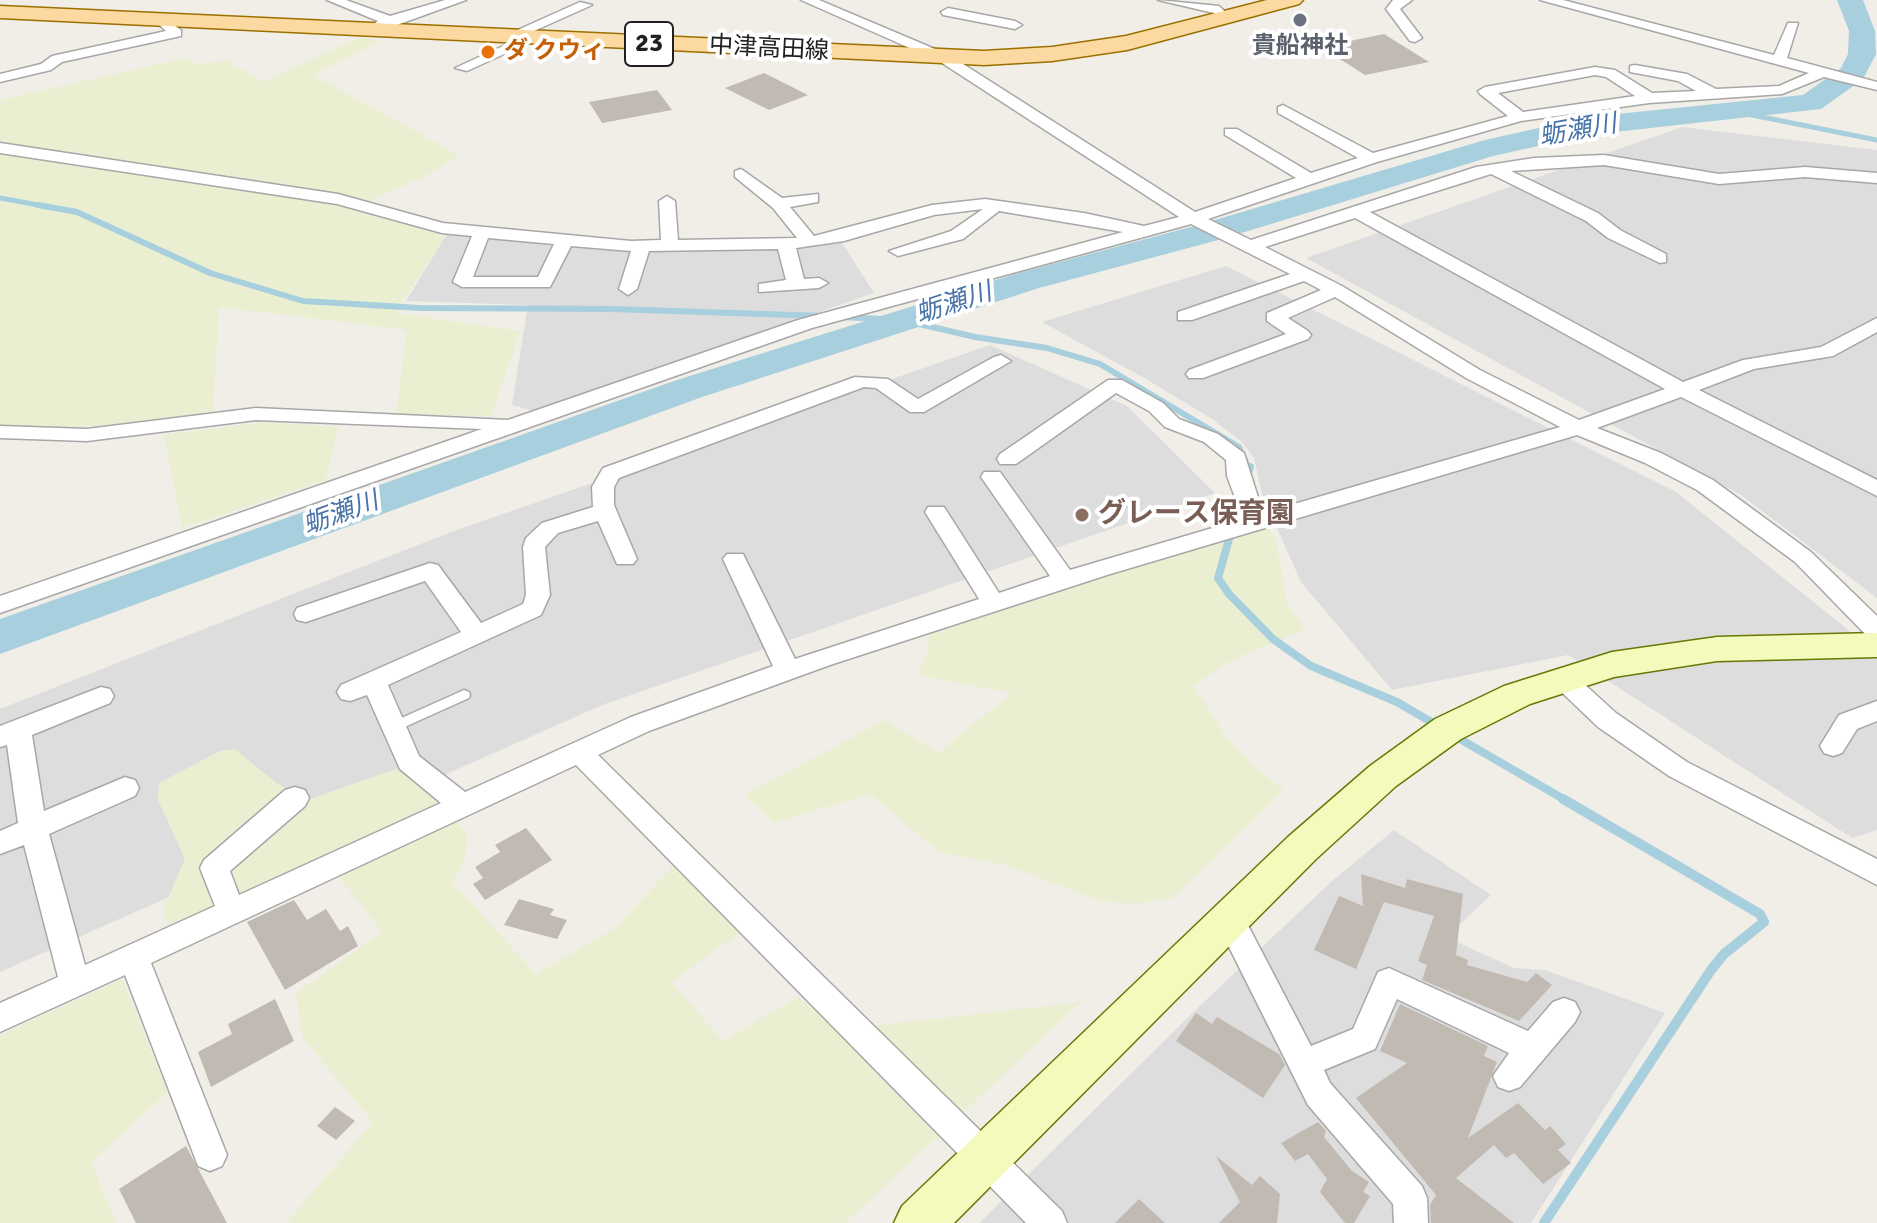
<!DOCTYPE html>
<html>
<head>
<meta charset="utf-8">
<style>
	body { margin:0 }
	canvas { display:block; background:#f0eee6 }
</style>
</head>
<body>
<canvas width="1877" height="1223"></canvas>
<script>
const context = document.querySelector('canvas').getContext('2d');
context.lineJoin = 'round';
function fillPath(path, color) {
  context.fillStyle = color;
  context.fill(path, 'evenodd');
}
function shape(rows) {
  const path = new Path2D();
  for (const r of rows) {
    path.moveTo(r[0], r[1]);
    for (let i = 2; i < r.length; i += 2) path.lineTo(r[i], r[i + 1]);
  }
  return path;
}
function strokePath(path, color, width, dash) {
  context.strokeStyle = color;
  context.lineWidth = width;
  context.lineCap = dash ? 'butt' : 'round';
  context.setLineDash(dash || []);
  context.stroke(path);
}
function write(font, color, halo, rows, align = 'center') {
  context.font = font + ' Signika,"Noto Sans JP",sans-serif';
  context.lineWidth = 8;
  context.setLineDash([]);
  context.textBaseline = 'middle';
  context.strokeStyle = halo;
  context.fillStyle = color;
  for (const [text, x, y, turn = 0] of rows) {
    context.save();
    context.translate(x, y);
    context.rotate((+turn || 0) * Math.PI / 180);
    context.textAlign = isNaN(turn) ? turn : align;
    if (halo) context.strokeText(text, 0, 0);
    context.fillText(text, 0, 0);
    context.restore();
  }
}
fillPath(shape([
	[1682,127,1877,150,1877,598,1741,495,1306,258],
	[453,232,650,251,774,250,842,243,874,293,534,411,512,405,528,305,406,301,447,234],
	[1226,266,1676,492,1877,653,1877,830,1852,838,1568,655,1392,690,1301,582,1262,494,1254,458,1242,442,1212,419,1146,379,1042,322],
	[990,345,1127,406,1215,493,602,705,0,972,0,709,451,532],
	[1394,830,1491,895,1446,937,1514,968,1545,970,1665,1013,1531,1223,979,1223,1206,1000,1332,881]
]), '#dedddd');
fillPath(shape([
	[360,37,381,41,313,75,459,155,427,175,356,207,447,234,395,313,520,331,491,416,396,414,407,330,219,307,213,411,132,423,36,430,0,425,0,100,186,58,195,64,227,61,264,82],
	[264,422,338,427,326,480,182,528,164,435],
	[1267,523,1277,544,1287,604,1305,629,1232,660,1193,686,1227,738,1257,769,1284,790,1173,898,1135,904,1101,901,1006,865,939,852,870,794,774,823,744,795,885,720,938,753,1012,693,917,675,927,654,930,632],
	[235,749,277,784,310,799,396,769,439,801,467,835,465,859,452,882,536,974,615,928,673,866,681,871,740,933,671,982,723,1041,798,997,837,1030,1081,1002,845,1223,286,1223,373,1122,302,1037,296,993,382,932,324,858,169,925,163,910,185,859,158,800,159,783,220,751],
	[122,979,168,1092,91,1162,116,1223,0,1223,0,1035]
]), '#ebefd2');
strokePath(shape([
	[1737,112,1877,140],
	[0,198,49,207]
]), '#a7cfde', 5);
strokePath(shape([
	[38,205,77,212,210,273,303,301,420,308,612,309,824,316],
	[841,317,902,320,975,337,1047,348,1100,364,1239,447,1249,469]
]), '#a7cfde', 6);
strokePath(shape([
	[1247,476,1250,467],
	[1241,497,1218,578,1229,594,1273,639,1311,666,1397,702,1438,726],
	[1453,735,1567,801]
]), '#a7cfde', 8);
strokePath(shape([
	[1544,1223,1711,970,1724,954,1764,922,1760,914,1563,799]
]), '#a7cfde', 10);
fillPath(shape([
	[1837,0,1863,0,1875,31,1876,54,1863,79,1821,109,1588,135,1493,156,1222,239,1039,288,702,397,0,654,0,619,674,381,1015,274,1198,225,1485,140,1588,117,1803,95,1841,68,1848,54,1849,31,1837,0]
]), '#a7cfde');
fillPath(shape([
	[1384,34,1429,62,1365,75,1321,47],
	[764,73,808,95,769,110,725,88],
	[657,90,672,110,602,123,589,102],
	[526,828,552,860,485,900,473,884,483,878,475,867,500,852,495,845],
	[1361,874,1405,888,1407,879,1463,894,1456,955,1468,960,1467,965,1527,982,1536,973,1552,985,1519,1021,1422,980,1427,965,1418,961,1434,916,1384,902,1356,969,1314,950,1339,896,1363,906],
	[519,899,554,909,550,915,567,920,557,939,504,925],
	[294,900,307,920,326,909,340,931,348,926,358,946,285,990,247,922],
	[275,999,294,1041,211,1087,198,1052,232,1034,228,1024],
	[1400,1004,1488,1046,1484,1056,1497,1062,1468,1138,1518,1103,1545,1130,1550,1126,1566,1144,1558,1150,1571,1163,1543,1184,1514,1153,1506,1158,1494,1145,1456,1178,1514,1223,1431,1223,1430,1205,1436,1195,1356,1098,1407,1063,1380,1051],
	[1196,1013,1212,1024,1217,1017,1279,1054,1285,1065,1263,1098,1176,1041],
	[335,1107,355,1121,336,1140,317,1126],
	[1318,1122,1326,1131,1324,1137,1352,1171,1369,1182,1363,1192,1370,1196,1354,1223,1345,1223,1320,1192,1327,1179,1308,1154,1295,1161,1281,1143],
	[186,1146,227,1223,136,1223,119,1189],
	[1216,1156,1252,1185,1260,1176,1280,1194,1277,1223,1219,1223,1240,1202],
	[1139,1199,1165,1223,1115,1223]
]), '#c1bab3');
const lane = shape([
	[464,690,469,692,470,695,469,698,398,730,388,730,386,727,388,724,464,690]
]);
const street = shape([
	[327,0,346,0,390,16,445,0,466,0,372,34,365,30,378,21,327,0],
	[801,0,819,0,949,55,1195,212,1296,178,1225,135,1225,129,1237,129,1311,173,1358,158,1278,113,1278,107,1283,105,1373,153,1508,116,1480,94,1478,91,1485,87,1595,67,1615,70,1652,93,1696,91,1678,81,1630,72,1630,66,1635,65,1687,74,1716,89,1779,86,1809,73,1540,0,1563,0,1774,55,1788,23,1798,23,1787,58,1877,82,1877,90,1824,77,1782,94,1649,103,1521,121,1377,162,1208,219,1251,240,1476,167,1534,158,1604,155,1719,174,1805,167,1877,173,1877,183,1805,177,1719,184,1604,165,1511,171,1598,213,1620,230,1666,254,1666,262,1660,263,1608,238,1586,221,1491,174,1370,212,1683,382,1743,360,1821,347,1877,318,1877,332,1833,356,1754,369,1699,390,1877,480,1877,496,1681,397,1597,428,1661,453,1713,480,1811,552,1877,616,1877,640,1868,637,1795,562,1697,490,1645,463,1577,435,1107,575,830,665,649,731,598,755,1062,1211,1067,1223,1026,1223,576,765,151,963,227,1155,222,1166,210,1171,198,1166,125,975,0,1032,0,1003,58,977,24,845,0,854,0,831,18,823,7,745,0,747,0,726,101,687,110,689,114,696,110,703,32,735,44,811,125,777,135,780,139,788,135,796,49,834,85,965,215,906,200,868,204,860,285,790,295,787,305,790,309,798,305,806,230,871,239,895,441,803,400,769,367,695,350,701,341,699,337,692,341,685,461,632,425,581,306,622,297,620,294,614,297,608,430,563,438,565,481,623,523,604,526,595,523,547,526,538,542,523,593,507,592,487,603,468,855,377,888,379,918,399,994,357,1001,355,1011,361,924,412,910,412,876,388,864,387,619,478,614,487,614,505,637,559,633,564,617,564,598,521,558,533,545,547,550,595,541,615,388,685,419,756,465,792,631,717,773,666,723,559,727,554,743,554,795,659,979,599,925,512,928,507,944,507,999,593,1050,576,981,477,984,472,1000,472,1070,570,1243,519,1227,476,1226,460,1204,442,1165,427,1149,411,1116,393,1016,464,1000,464,997,459,1000,454,1108,380,1122,380,1163,403,1179,419,1218,434,1244,453,1263,513,1560,427,1466,378,1335,297,1288,318,1308,331,1311,335,1308,339,1203,378,1189,378,1186,374,1189,370,1286,334,1267,321,1267,313,1321,290,1304,281,1192,320,1178,320,1178,312,1290,274,1191,224,812,328,0,613,0,596,482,429,256,420,87,441,0,438,0,426,87,429,256,408,508,420,798,320,1123,232,999,211,963,239,898,256,889,251,951,231,983,209,934,215,844,241,796,248,804,279,819,278,828,283,819,288,759,292,759,284,786,280,778,249,649,251,637,289,628,295,619,289,631,251,571,246,550,287,462,287,453,282,472,236,442,233,337,204,0,153,0,143,338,194,443,223,631,241,661,240,659,201,667,196,675,201,678,240,797,238,773,208,735,177,735,171,741,169,782,198,818,194,818,202,790,207,814,236,932,205,985,199,1084,213,1144,226,1179,217,939,61,801,0],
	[1595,75,1606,77,1635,96,1523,112,1498,93,1595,75],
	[1355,218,1665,389,1579,420,1480,370,1342,286,1265,247,1355,218],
	[488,238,554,244,538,277,473,277,488,238],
	[1158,0,1219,6,1232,18,1225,22,1214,13,1158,0],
	[1412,0,1400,9,1422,38,1415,42,1410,41,1386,9,1393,0,1412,0],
	[580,2,592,5,514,40,502,37,580,2],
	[948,8,1015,21,1022,25,1015,29,943,15,941,12,948,8],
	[161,16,181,30,181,36,62,62,51,70,0,82,0,74,41,64,52,56,166,31,154,20,161,16],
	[525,36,537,39,467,71,455,68,525,36],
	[1562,669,1571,672,1616,713,1687,762,1877,859,1877,885,1669,776,1598,727,1553,684,1549,678,1553,672,1562,669],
	[1877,701,1877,721,1857,729,1842,753,1833,756,1824,753,1820,746,1839,715,1877,701],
	[1230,907,1240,910,1311,1046,1353,1029,1378,972,1389,968,1528,1031,1553,1002,1564,998,1575,1002,1580,1012,1575,1022,1520,1087,1509,1091,1498,1087,1493,1076,1509,1053,1397,999,1375,1049,1324,1070,1330,1083,1422,1186,1427,1198,1428,1223,1394,1223,1393,1204,1308,1105,1215,919,1220,910,1230,907]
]);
const secondary = shape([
	[1877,633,1877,657,1717,661,1614,677,1530,704,1461,739,1396,786,1316,859,954,1223,894,1223,902,1206,1288,837,1370,766,1435,719,1504,686,1612,652,1717,637,1877,633]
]);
const primary = shape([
	[1267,0,1303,0,1299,4,1127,50,1052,61,984,65,0,18,0,6,984,51,1052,47,1126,36,1267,0]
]);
strokePath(lane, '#a7a7a7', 3);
strokePath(street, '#a7a7a7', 3);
strokePath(secondary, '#677905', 3);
strokePath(primary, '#9c7000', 3);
fillPath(lane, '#fff');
fillPath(street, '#fff');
fillPath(secondary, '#f3fabb');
fillPath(primary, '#fcd9a0');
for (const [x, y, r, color] of [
	[1300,20,8,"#6b7280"],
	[488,52,8,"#e8710a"],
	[1082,515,8,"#8d6e63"]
]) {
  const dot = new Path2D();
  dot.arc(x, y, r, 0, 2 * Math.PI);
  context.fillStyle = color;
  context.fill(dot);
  strokePath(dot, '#fff', 3);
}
write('bold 24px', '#5b616d', '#fff', [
	["貴船神社",1300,47]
]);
write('24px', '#202020', '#fff', [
	["中津高田線",769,49,3]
]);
write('bold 24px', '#c56008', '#fff', [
	["ダ クウィ",504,52]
], 'left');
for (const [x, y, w] of [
	[649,44,48]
]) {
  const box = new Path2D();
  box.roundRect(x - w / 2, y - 22, w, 44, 6);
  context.fillStyle = '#fff';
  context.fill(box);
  strokePath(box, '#202020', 2);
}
write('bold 26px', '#202020', null, [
	["23",649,44]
]);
write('italic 26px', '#4874a9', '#fff', [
	["蛎瀬川",1578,131,-10],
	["蛎瀬川",954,304,-18],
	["蛎瀬川",341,514,-20]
]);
write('bold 28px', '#785e54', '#fff', [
	["グレース保育園",1098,515]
], 'left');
</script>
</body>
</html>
